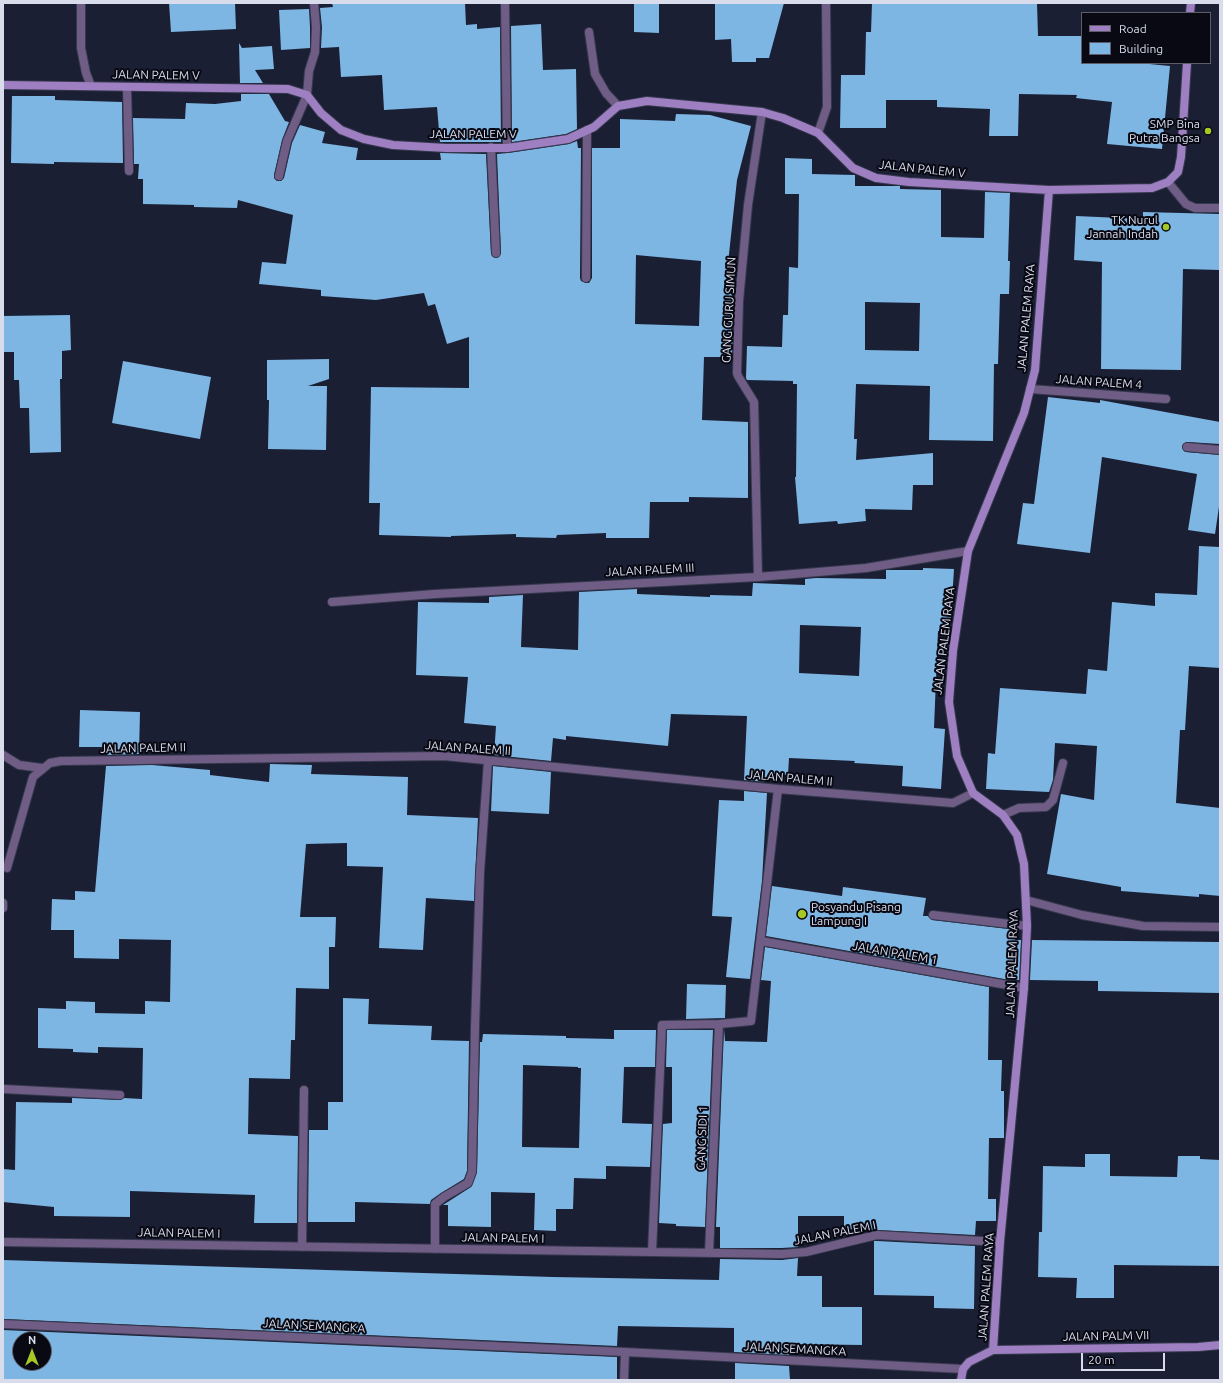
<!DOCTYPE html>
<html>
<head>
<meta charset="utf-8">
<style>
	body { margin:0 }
	#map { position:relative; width:1223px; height:1383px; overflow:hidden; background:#1b1f34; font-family:Ubuntu,sans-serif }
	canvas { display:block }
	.frame { position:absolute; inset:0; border:4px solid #d9dceb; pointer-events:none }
	.legend { position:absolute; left:1081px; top:12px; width:130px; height:52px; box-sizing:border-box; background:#080913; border:1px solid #5c5d69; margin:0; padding:5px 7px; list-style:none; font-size:12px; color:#d9dceb }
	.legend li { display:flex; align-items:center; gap:8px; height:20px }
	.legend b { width:20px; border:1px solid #5c5d69 }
	.north { position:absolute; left:12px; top:1331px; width:40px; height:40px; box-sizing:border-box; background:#080913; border:1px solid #5c5d69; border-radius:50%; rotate:0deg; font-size:11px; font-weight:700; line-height:16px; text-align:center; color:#d9dceb }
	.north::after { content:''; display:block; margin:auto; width:14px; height:18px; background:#a5c824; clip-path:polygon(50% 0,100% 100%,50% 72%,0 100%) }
	.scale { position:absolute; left:1081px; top:1353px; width:84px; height:18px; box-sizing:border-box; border:2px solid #d9dceb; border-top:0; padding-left:5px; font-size:12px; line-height:14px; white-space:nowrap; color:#d9dceb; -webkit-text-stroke:3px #080913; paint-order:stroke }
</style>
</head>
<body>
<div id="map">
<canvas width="1223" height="1383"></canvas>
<div class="frame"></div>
<ul class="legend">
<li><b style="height:5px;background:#9e7fc1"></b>Road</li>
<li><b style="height:11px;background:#7db5e3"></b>Building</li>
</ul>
<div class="north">N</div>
<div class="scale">20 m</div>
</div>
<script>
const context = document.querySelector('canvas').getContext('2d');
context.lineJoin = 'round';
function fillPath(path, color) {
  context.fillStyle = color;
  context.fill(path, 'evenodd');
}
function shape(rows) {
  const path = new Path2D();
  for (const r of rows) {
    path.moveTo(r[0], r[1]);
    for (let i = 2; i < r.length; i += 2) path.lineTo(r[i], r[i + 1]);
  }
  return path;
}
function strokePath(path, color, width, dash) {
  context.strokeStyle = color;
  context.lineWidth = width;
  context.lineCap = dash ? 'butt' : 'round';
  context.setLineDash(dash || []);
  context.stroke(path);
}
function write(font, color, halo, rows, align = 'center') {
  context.font = font + ' Ubuntu,sans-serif';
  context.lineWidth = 4;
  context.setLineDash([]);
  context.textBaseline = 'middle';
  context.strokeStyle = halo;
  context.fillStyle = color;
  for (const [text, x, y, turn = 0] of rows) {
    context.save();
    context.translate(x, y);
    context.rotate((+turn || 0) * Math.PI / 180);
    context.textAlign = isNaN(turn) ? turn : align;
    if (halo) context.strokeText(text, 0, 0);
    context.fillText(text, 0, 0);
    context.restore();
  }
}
fillPath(shape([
	[169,3,235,3,236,29,171,32],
	[332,3,465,3,466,25,477,24,477,29,500,27,501,142,440,142,437,107,384,110,382,75,341,77,339,47,321,48,322,27,320,8,333,7],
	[634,3,659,3,659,33,634,32],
	[715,3,784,3,769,58,756,58,756,62,732,62,731,39,715,40],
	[872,3,1037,3,1038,36,1082,36,1082,63,1139,63,1170,66,1162,149,1107,144,1112,102,1076,98,1077,95,1019,94,1018,136,989,136,990,109,937,107,937,100,886,100,886,128,840,128,841,75,865,75,866,32,871,32],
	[309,9,310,27,310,48,281,50,279,10],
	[541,24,543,70,576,69,577,129,566,134,512,142,511,26],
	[239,43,242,48,272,46,274,69,255,70,263,83,240,83],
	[241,94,269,94,285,121,289,122,282,140,274,175,274,178,277,181,281,181,284,178,292,143,300,125,325,132,322,143,358,148,356,160,441,160,440,153,486,154,491,253,492,256,496,258,499,257,501,253,497,154,508,153,569,144,577,141,578,148,581,148,580,278,581,281,586,283,589,283,592,278,592,148,620,148,620,119,675,121,676,114,710,115,751,126,737,180,725,291,732,291,731,331,733,331,732,357,704,357,702,420,748,422,748,498,689,497,689,502,650,502,649,538,606,538,606,533,557,535,556,538,516,537,516,534,451,536,451,537,379,535,380,503,369,503,371,387,469,388,469,337,447,344,435,304,428,306,424,293,376,300,321,296,321,290,259,284,262,262,286,264,293,215,238,200,237,208,194,207,194,205,143,204,143,179,138,179,139,164,134,164,133,118,185,119,186,103,215,104,241,101],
	[636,255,701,261,699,326,635,324],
	[12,96,55,96,55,100,122,102,123,163,54,162,54,164,11,163],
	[785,158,812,159,812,174,855,175,855,186,900,186,900,189,941,190,941,237,984,238,985,192,1010,193,1008,261,1010,261,1009,294,1000,294,998,364,994,364,993,441,929,440,930,386,856,384,854,439,857,439,856,460,933,453,933,485,913,485,912,510,865,509,866,521,838,524,837,521,799,524,795,477,796,477,797,384,793,384,793,381,747,380,746,378,747,346,782,347,783,315,788,315,789,267,798,268,799,194,785,194],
	[865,302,920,303,919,351,865,350],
	[1143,212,1220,214,1220,270,1183,269,1181,370,1101,369,1102,262,1074,260,1076,216,1143,219],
	[70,315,71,350,62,351,62,379,60,379,61,452,30,453,29,408,20,408,19,380,14,380,14,352,4,352,3,316],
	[329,359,329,379,308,386,327,386,326,450,268,449,269,400,267,400,267,360],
	[123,361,211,377,200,439,112,423],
	[1048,397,1100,403,1100,400,1220,422,1220,444,1187,442,1183,444,1182,447,1184,451,1186,452,1220,455,1220,500,1215,534,1188,530,1197,474,1102,457,1090,553,1017,544,1023,503,1034,504],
	[1199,546,1220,547,1220,668,1189,666,1185,730,1180,730,1176,803,1220,808,1220,896,1199,894,1199,897,1121,891,1121,887,1047,874,1061,794,1094,800,1097,746,1055,743,1053,780,1049,792,986,789,988,753,995,754,1000,688,1086,694,1088,669,1107,671,1112,602,1155,606,1155,593,1197,595],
	[923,568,954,569,950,632,938,631,934,728,945,729,941,789,902,786,903,766,854,763,855,761,789,758,788,775,768,774,767,782,744,780,747,716,671,714,668,746,566,736,566,740,553,738,551,761,494,755,496,726,464,723,468,677,416,675,418,602,489,603,489,597,523,595,521,647,578,650,579,592,637,589,637,594,710,597,710,595,752,596,753,583,805,585,805,579,816,578,886,579,886,570,923,570],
	[800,625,861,627,859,676,799,673],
	[80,710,140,712,139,754,107,755,107,747,79,747],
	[270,764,312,765,311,774,408,777,407,815,478,818,474,901,426,898,423,950,379,948,383,867,347,866,347,843,306,844,300,917,336,917,335,947,329,947,329,989,296,988,295,1040,291,1040,290,1079,249,1078,248,1134,298,1136,297,1223,254,1223,255,1195,130,1191,130,1217,54,1216,54,1207,3,1202,3,1169,15,1170,16,1102,72,1103,72,1098,120,1100,124,1098,142,1099,143,1048,98,1047,98,1053,73,1052,73,1049,38,1048,38,1008,66,1009,66,1001,95,1002,95,1013,145,1014,145,1001,170,1002,171,940,119,939,119,959,74,958,74,930,51,930,52,899,75,900,75,891,95,892,106,766,152,765,210,770,210,775,269,782],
	[493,766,551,772,549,814,491,811],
	[744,791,767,793,762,881,750,979,726,977,732,917,712,916,719,800,744,801],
	[772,886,842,896,843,887,926,898,923,916,928,916,932,920,1017,930,1015,940,1021,940,1019,980,1004,979,766,936],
	[1032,940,1220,942,1220,993,1098,991,1098,981,1030,980],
	[765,947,989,987,988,1060,1002,1060,1001,1091,1004,1091,1004,1138,989,1138,988,1199,996,1199,996,1221,976,1221,975,1235,877,1230,844,1229,844,1216,798,1216,798,1247,782,1248,720,1248,720,1227,716,1227,724,1029,725,1041,767,1042,771,981,761,980],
	[687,984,726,985,725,1018,686,1019],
	[343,998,369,999,368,1024,432,1026,431,1040,469,1041,467,1171,464,1179,441,1193,431,1200,430,1204,355,1202,355,1222,308,1222,309,1130,328,1130,328,1102,343,1102],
	[614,1030,656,1030,655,1067,624,1067,622,1123,652,1124,650,1167,606,1166,606,1179,574,1178,573,1209,556,1209,556,1231,534,1230,535,1193,491,1192,491,1227,448,1226,448,1205,443,1205,471,1187,477,1172,480,1042,482,1042,483,1034,566,1036,566,1038,614,1039],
	[523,1065,578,1067,578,1068,581,1068,579,1148,522,1147],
	[667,1030,713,1030,705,1227,676,1226,676,1224,659,1223,663,1124,672,1123,672,1067,666,1067],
	[1085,1154,1110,1154,1110,1176,1177,1177,1178,1156,1200,1156,1200,1159,1220,1160,1220,1266,1114,1265,1114,1298,1076,1298,1077,1278,1038,1277,1039,1232,1042,1232,1043,1166,1085,1167],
	[874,1241,877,1241,975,1246,974,1309,934,1308,934,1296,874,1295],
	[798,1258,797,1276,822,1276,822,1307,862,1307,862,1345,789,1344,789,1355,734,1352,734,1328,618,1326,617,1346,3,1319,3,1260,553,1277,719,1280,720,1259,782,1260],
	[3,1330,617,1357,617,1380,3,1380],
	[20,1339,44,1339,44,1363,20,1363],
	[735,1363,789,1366,790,1380,735,1380]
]), '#7db5e3');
const street = shape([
	[81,3,81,48,86,73,91,86],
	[505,3,507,148],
	[589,32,595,74,606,93,618,106],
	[127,87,129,171],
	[818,133,827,107,826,3],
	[491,147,496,253],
	[279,176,287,141,307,95,309,71,315,52,316,27,314,3],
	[1168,182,1186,204,1195,208,1220,208],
	[586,278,587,130],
	[1030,389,1166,399],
	[1187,447,1220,450],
	[758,577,754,402,738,376,737,373,739,301,748,205,762,112],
	[332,602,435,594,758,577,866,568,968,551],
	[3,755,19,765,42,768],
	[1003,815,1019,808,1046,807,1053,800,1063,763],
	[7,868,33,777,50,763,61,761,444,756,778,789,953,803,973,793],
	[1026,900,1082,915,1143,926,1220,927],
	[3,908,3,903],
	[933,915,1027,926],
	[761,941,1024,988],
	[3,1089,120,1095],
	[3,1242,782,1254,806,1252,877,1235,1000,1242],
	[302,1247,304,1090],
	[435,1249,435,1204,444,1197,468,1183,472,1172,475,1027,480,872,488,761],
	[652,1252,662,1025,719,1024,751,1021,778,789],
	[709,1253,719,1024],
	[3,1324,625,1352,963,1369],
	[624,1380,625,1352]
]);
const secondary = shape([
	[1190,13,1191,3],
	[3,85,288,89,307,95,321,113,341,130,364,139,393,145,446,148,507,148,568,139,594,127,618,106,647,101,762,112,783,118,818,133,853,168,876,178,909,182,1049,190,1152,188,1168,182,1178,172,1181,157,1187,63],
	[993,1350,1000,1242,1024,988,1027,926,1024,864,1017,835,1003,815,973,793,957,756,949,702,953,651,968,551,1024,413,1035,370,1049,190],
	[961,1380,963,1369,969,1362,993,1350,1198,1347,1220,1345]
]);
strokePath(street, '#36394e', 10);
strokePath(secondary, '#36394e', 10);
strokePath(street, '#705d86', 8);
strokePath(secondary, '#9e7fc1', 8);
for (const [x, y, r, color] of [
	[1208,131,4,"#a5c824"],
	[1166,227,4,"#a5c824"],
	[802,914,5,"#a5c824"]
]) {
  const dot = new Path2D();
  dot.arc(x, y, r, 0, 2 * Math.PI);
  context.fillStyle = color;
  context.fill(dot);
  strokePath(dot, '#080913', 1.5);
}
write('12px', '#d9dceb', '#080913', [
	["JALAN PALEM V",156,75,1],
	["JALAN PALEM V",473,134],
	["JALAN PALEM V",922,169,6],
	["GANG GURU SIMUN",729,310,-87],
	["JALAN PALEM RAYA",1026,318,-85],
	["JALAN PALEM 4",1099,382,4],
	["JALAN PALEM III",650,570,-3],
	["JALAN PALEM RAYA",944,641,-83],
	["JALAN PALEM II",143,748,-1],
	["JALAN PALEM II",468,748,4],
	["JALAN PALEM II",790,778,5],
	["JALAN PALEM 1",895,953,10],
	["JALAN PALEM RAYA",1012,964,-88],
	["GANG SIDI 1",702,1138,-88],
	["JALAN PALEM I",179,1233,1],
	["JALAN PALEM I",835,1233,-11],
	["JALAN PALEM I",503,1238,1],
	["JALAN PALEM RAYA",986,1287,-86],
	["JALAN SEMANGKA",314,1326,3],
	["JALAN PALM VII",1106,1336,-1],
	["JALAN SEMANGKA",795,1349,3]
]);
write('12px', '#d9dceb', '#080913', [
	["SMP Bina",1200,124],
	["Putra Bangsa",1200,138],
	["TK Nurul",1158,220],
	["Jannah Indah",1158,234],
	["Posyandu Pisang",811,907,"left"],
	["Lampung I",811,921,"left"]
], 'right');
</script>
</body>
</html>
